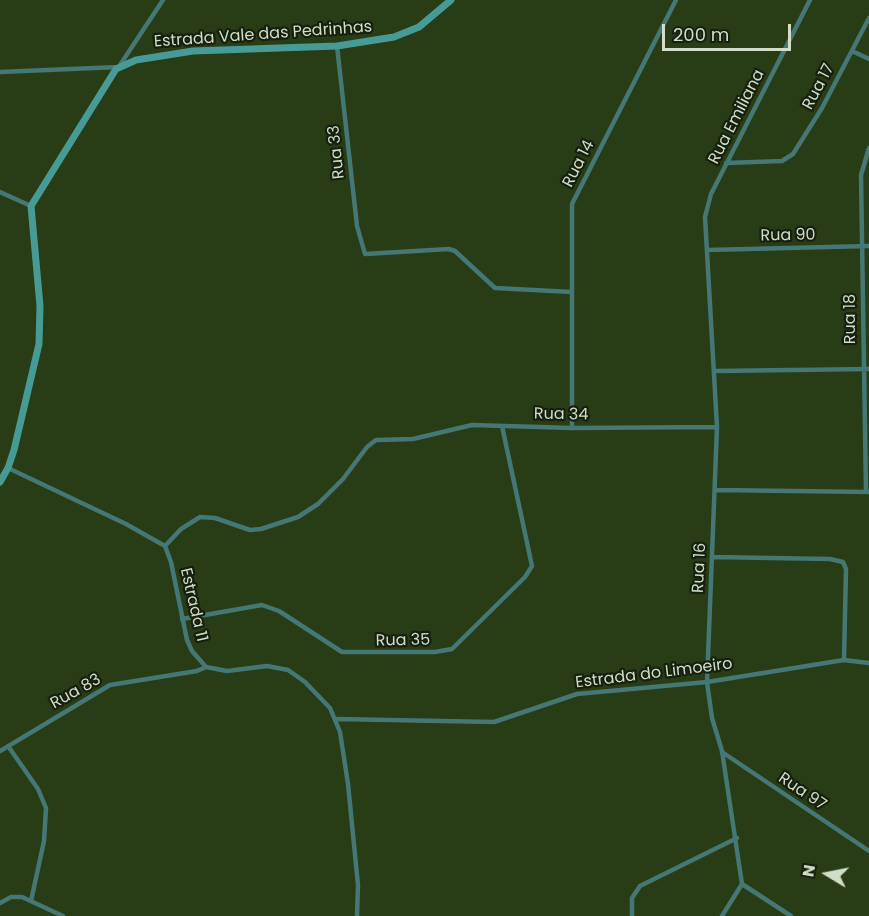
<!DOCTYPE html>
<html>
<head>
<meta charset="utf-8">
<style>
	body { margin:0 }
	#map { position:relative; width:869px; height:916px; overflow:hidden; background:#283c16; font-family:Poppins,sans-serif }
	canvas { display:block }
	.north { position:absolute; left:797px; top:844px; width:60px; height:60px; -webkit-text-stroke:4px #17200f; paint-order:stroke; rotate:280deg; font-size:16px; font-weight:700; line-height:24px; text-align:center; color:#d1ddc7 }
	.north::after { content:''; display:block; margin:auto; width:21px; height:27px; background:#d1ddc7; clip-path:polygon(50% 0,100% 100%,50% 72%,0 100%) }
	.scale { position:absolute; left:662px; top:24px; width:129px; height:27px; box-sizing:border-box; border:3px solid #d1ddc7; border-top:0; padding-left:8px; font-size:18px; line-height:21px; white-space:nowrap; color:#d1ddc7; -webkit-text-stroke:4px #17200f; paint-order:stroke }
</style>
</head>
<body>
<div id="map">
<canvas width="869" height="916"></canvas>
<div class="north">N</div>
<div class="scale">200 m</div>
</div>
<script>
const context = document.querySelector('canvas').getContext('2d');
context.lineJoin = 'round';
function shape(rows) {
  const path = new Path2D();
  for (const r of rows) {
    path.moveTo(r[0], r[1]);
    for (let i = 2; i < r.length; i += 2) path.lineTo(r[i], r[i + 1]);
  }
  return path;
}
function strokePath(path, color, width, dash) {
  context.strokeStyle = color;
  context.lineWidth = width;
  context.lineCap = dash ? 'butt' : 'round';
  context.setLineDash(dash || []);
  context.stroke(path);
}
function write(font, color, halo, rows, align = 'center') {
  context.font = font + ' Poppins,sans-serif';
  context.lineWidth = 4.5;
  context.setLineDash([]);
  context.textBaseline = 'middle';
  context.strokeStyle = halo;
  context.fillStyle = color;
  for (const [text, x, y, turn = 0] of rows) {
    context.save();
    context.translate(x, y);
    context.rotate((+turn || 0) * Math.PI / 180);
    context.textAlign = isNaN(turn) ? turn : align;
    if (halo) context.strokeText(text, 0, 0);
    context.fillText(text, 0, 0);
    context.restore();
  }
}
strokePath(shape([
	[337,46,357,226,365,254,449,249,455,251,495,288,572,292],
	[852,51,869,59],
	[120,65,163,0],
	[0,72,118,67],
	[726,163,782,161,793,154,822,108,869,18],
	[0,192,31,206],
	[707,250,869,246],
	[714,371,869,369],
	[572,428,572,204,676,0],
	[8,468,126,524,165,546,171,562,187,640,192,651,206,667,227,671,267,666,288,670,305,682,330,708,340,732,348,784,358,885,357,916],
	[716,490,869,492],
	[866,492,861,175,869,148],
	[165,546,181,529,200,517,215,518,250,530,261,529,298,517,318,504,343,479,367,447,376,440,413,439,472,425,572,428,717,427],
	[712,557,830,559,843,562,846,569,844,660],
	[182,619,262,605,279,611,342,652,435,652,452,649,525,577,532,566,502,426],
	[337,719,494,722,577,694,707,682,844,660,869,663],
	[8,746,38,789,46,808,44,841,31,901],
	[0,751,110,685,197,671,206,667],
	[722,752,869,851],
	[742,884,722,751,712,718,707,682,717,427,705,217,711,194,810,0],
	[742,884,791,916],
	[0,903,11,897,22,897,63,916],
	[632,916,632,898,640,886,737,838],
	[722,916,742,884]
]), '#457774', 4.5);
strokePath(shape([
	[0,482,8,468,14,450,39,344,40,306,31,206,116,69,136,60,193,51,337,46,394,37,419,27,451,0]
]), '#479b97', 7);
write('16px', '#d1ddc7', '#17200f', [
	["Estrada Vale das Pedrinhas",263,35,-4],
	["Rua 17",819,87,-62],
	["Rua Emiliana",737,117,-63],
	["Rua 33",337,152,-96],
	["Rua 14",579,164,-63],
	["Rua 90",788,236,-1],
	["Rua 18",851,319,-90],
	["Rua 34",561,415,1],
	["Rua 16",700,568,-87],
	["Estrada 11",193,605,77],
	["Rua 35",403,641,-1],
	["Estrada do Limoeiro",654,674,-7],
	["Rua 83",76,692,-29],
	["Rua 97",802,792,34]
]);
</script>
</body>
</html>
